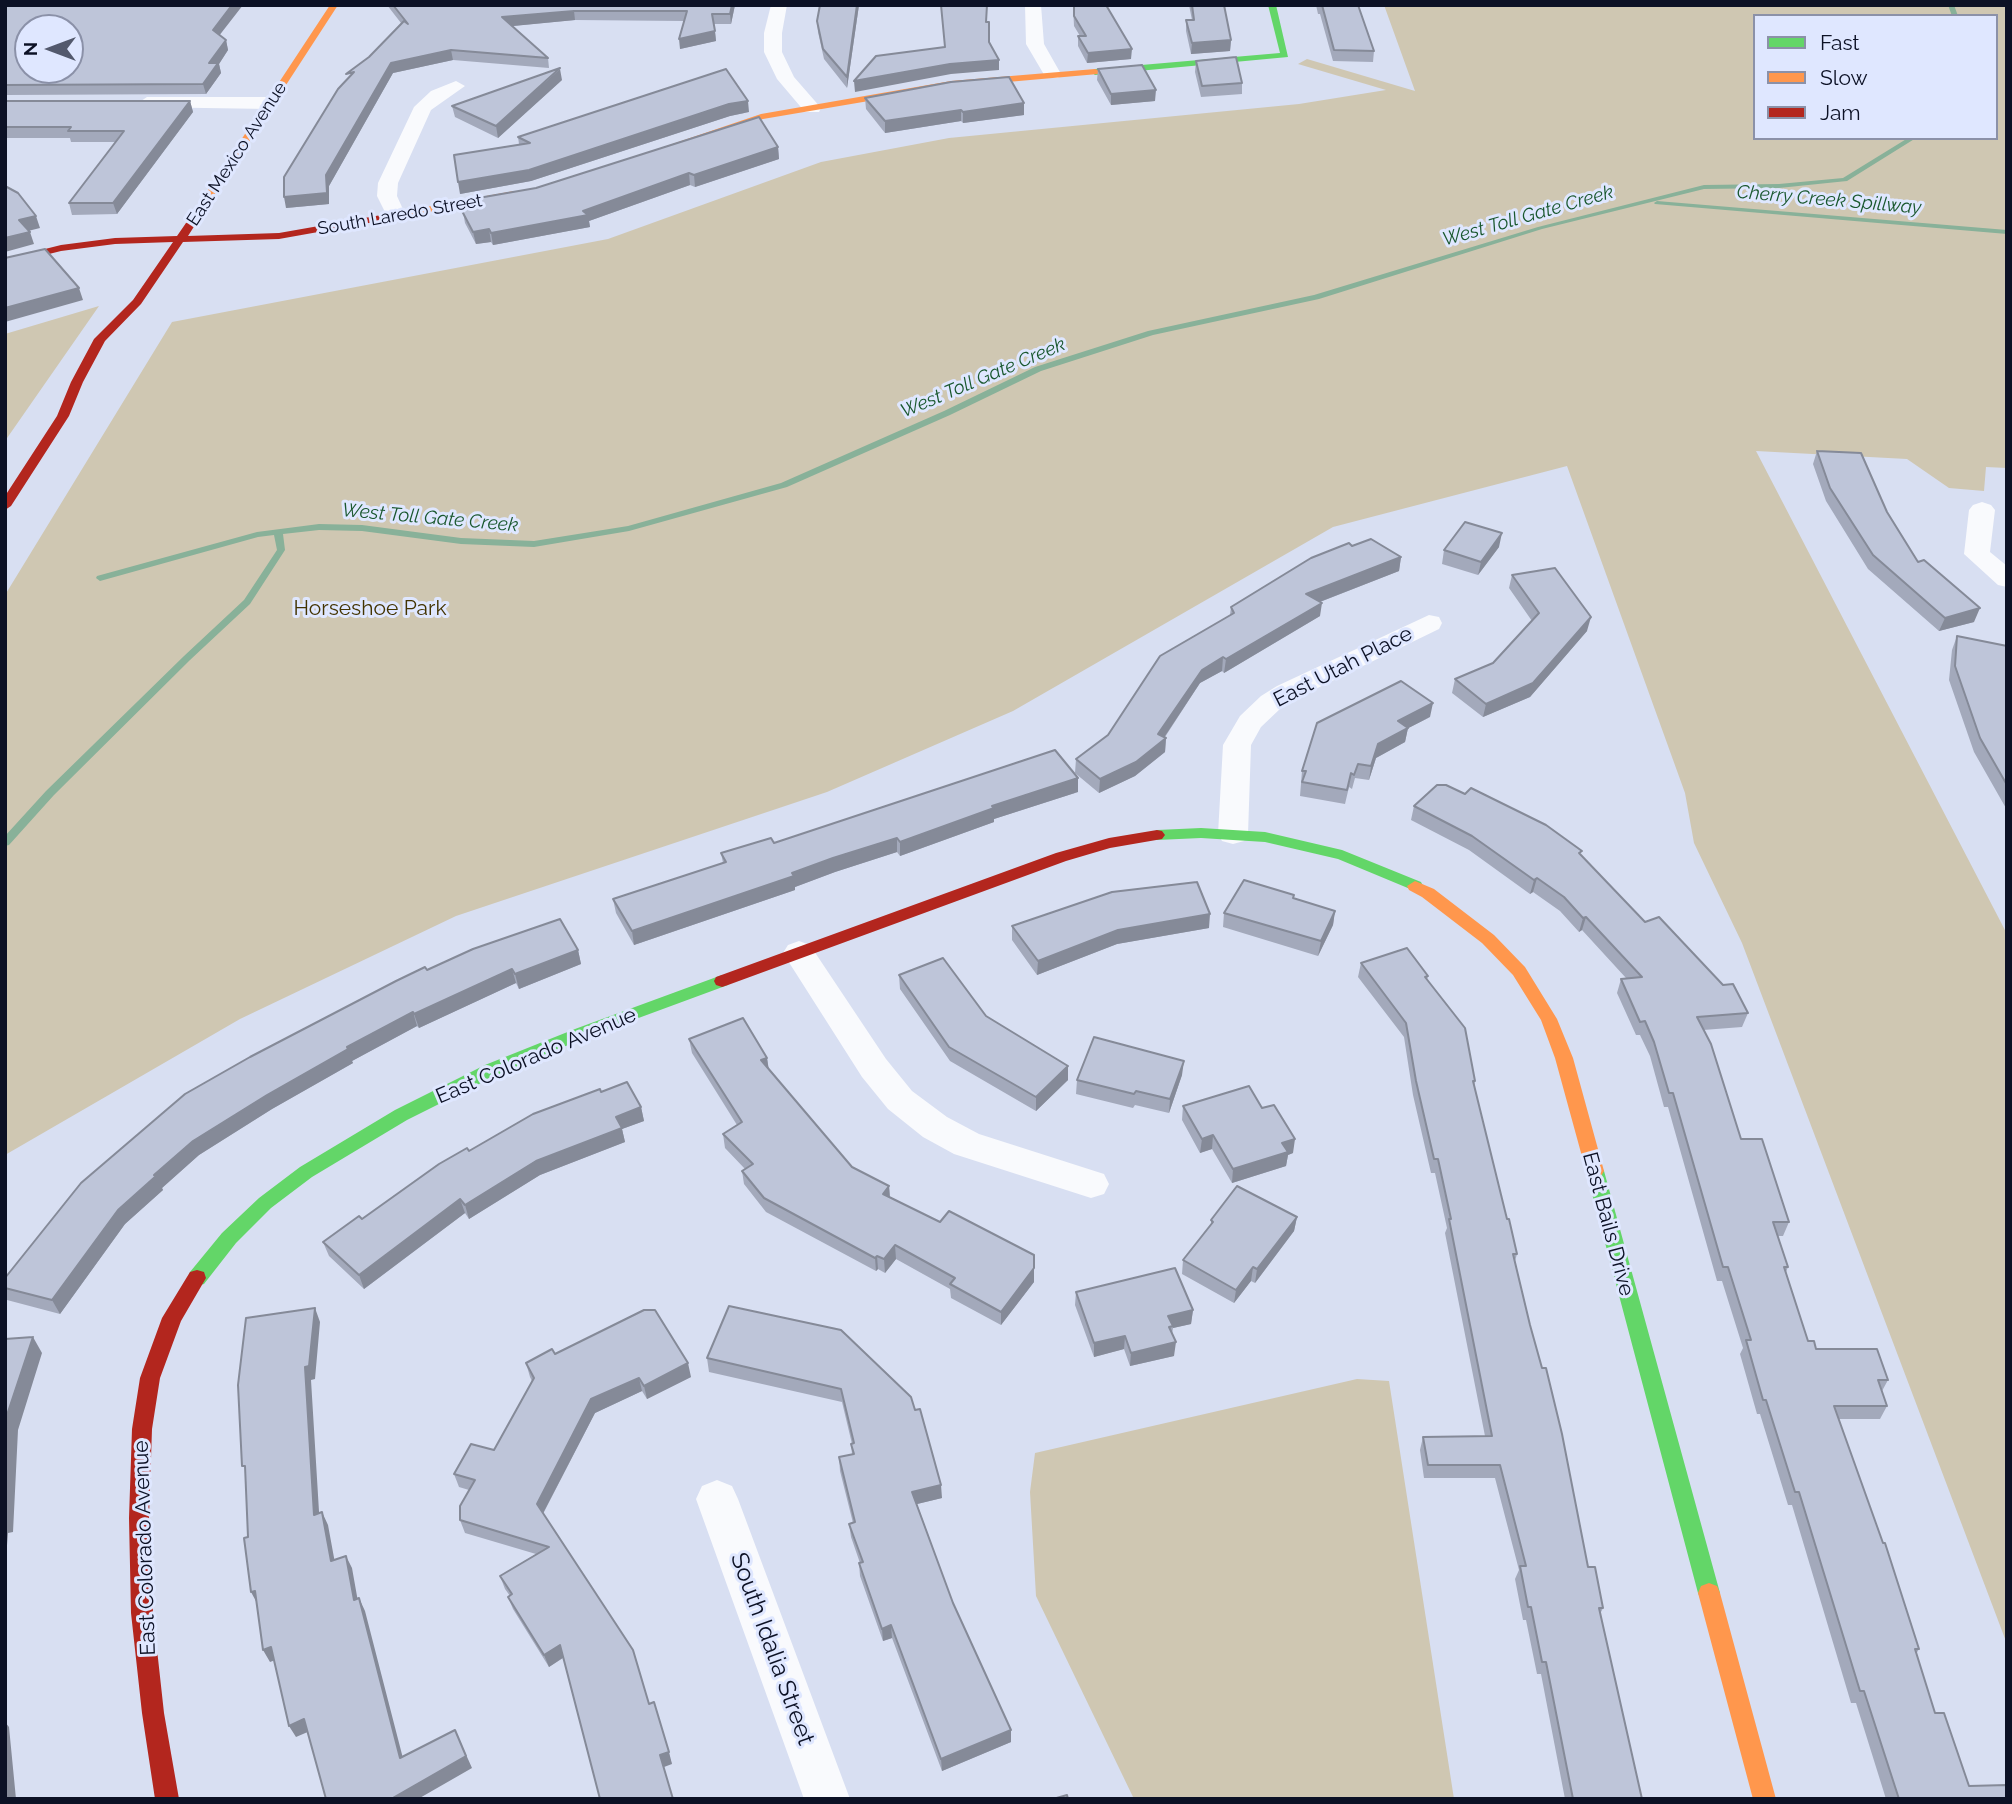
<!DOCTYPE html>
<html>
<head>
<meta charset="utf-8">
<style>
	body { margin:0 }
	#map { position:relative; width:2012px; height:1804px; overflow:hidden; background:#d8dff2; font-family:Raleway,sans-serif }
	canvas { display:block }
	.frame { position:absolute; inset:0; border:7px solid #0c1125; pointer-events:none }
	.legend { position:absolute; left:1753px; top:14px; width:245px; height:126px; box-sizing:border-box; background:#dfe7ff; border:2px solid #8b91a8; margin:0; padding:9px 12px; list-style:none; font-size:21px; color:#0c1125 }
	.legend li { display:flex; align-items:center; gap:14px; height:35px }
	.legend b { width:35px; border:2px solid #8b91a8 }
	.north { position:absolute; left:14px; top:14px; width:70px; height:70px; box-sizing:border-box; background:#dfe7ff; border:2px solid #8b91a8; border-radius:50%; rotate:270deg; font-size:19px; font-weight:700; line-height:28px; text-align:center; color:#0c1125 }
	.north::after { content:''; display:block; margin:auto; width:24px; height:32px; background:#53596d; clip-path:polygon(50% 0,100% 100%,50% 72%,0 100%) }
</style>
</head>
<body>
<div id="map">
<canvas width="2012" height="1804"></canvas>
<div class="frame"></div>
<ul class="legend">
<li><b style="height:9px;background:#63d668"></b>Fast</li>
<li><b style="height:9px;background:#ff974d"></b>Slow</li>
<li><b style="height:9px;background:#b3261e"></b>Jam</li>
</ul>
<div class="north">N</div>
</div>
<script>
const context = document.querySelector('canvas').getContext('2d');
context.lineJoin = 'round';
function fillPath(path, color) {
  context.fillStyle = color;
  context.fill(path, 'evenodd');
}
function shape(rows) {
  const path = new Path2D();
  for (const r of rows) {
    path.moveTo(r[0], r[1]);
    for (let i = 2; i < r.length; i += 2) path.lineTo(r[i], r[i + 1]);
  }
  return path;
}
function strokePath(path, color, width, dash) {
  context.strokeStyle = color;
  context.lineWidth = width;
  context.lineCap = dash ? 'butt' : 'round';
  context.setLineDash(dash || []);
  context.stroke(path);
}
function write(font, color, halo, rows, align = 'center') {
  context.font = font + ' Raleway,sans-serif';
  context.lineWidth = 6;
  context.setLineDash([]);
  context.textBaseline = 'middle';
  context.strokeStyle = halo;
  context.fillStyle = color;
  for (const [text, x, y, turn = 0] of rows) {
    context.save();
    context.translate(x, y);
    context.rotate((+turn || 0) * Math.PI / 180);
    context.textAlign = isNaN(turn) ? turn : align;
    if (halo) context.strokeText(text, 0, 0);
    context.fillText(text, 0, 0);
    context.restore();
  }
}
fillPath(shape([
	[1384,5,2007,5,2007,468,1986,467,1984,491,1949,488,1907,459,1756,451,2007,934,2007,1644,1742,943,1694,843,1685,793,1567,466,1333,527,1013,711,827,792,456,916,240,1019,5,1155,5,595,172,322,608,239,821,162,949,138,1299,104,1386,90,1298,64,1307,59,1415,91],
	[1755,16,1996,16,1996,138,1755,138],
	[99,306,5,441,5,334],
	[1357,1379,1389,1381,1454,1799,1134,1799,1036,1596,1030,1492,1035,1453]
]), '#cfc7b2');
fillPath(shape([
	[1948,5,1954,5,1958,16,1952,16,1948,5],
	[1908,138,1916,138,1847,181,1779,188,1704,189,1542,229,1319,299,1153,335,1041,371,950,415,787,487,629,531,534,547,461,544,362,531,319,530,283,534,285,550,250,604,190,660,54,795,9,845,5,846,5,836,46,791,184,656,244,600,277,550,274,535,258,537,100,581,96,578,97,576,257,532,319,524,362,525,461,538,534,541,628,526,781,483,944,411,1035,367,1148,331,1314,295,1538,227,1704,185,1779,184,1843,178,1908,138],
	[1657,201,2007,230,2007,234,1655,204,1654,203,1657,201]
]), '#88b199');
fillPath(shape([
	[771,5,787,5,782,33,782,52,794,77,821,108,819,112,805,112,777,79,764,52,764,33,771,5],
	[1025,5,1041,5,1044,44,1061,74,1058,78,1046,78,1026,44,1025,5],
	[456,81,465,86,431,110,398,183,397,196,406,216,403,220,396,222,389,220,377,196,378,183,414,107,431,91,456,81],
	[147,97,270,97,279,103,270,109,140,107,138,103,147,97],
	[1982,502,1991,505,1995,510,1990,552,2007,566,2007,587,1998,585,1964,554,1969,510,1973,505,1982,502],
	[1429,615,1439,617,1442,623,1439,629,1297,698,1281,708,1261,727,1251,745,1248,834,1244,841,1233,844,1222,841,1218,834,1223,745,1240,716,1261,696,1277,686,1429,615],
	[799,941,810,945,886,1059,912,1091,947,1117,979,1134,1104,1174,1109,1184,1104,1194,1091,1198,954,1154,923,1137,888,1109,862,1077,783,953,788,945,799,941],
	[717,1480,732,1486,738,1499,850,1799,804,1799,696,1499,702,1486,717,1480]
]), '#f9fafd');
fillPath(shape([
	[1268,5,1276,5,1288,57,1095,75,1091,72,1095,69,1280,53,1268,5],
	[1201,828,1265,832,1342,850,1421,882,1423,886,1415,891,1338,859,1265,842,1201,838,1157,840,1149,835,1157,830,1201,828],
	[722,975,728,977,730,981,728,985,587,1037,497,1075,407,1120,312,1177,271,1208,236,1243,204,1284,197,1286,190,1284,188,1278,190,1272,222,1233,259,1198,300,1167,395,1110,485,1065,575,1029,722,975],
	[1595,1164,1601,1166,1604,1171,1720,1593,1717,1600,1709,1603,1701,1600,1698,1593,1586,1171,1589,1166,1595,1164]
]), '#63d668');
fillPath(shape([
	[330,5,338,5,195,225,186,227,185,225,330,5],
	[1095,69,1098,70,1098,74,951,87,763,119,648,157,640,155,761,114,951,81,1095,69],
	[514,191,519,194,518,196,387,220,382,217,387,214,514,191],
	[1415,881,1434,889,1494,935,1525,967,1557,1019,1573,1058,1604,1171,1601,1176,1595,1178,1589,1176,1586,1171,1555,1058,1541,1020,1513,975,1482,943,1422,897,1409,890,1407,886,1415,881],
	[1709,1583,1717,1586,1720,1593,1776,1799,1753,1799,1698,1593,1701,1586,1709,1583]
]), '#ff974d');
fillPath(shape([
	[387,214,392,217,391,219,279,239,183,242,141,304,105,341,83,382,69,416,11,506,5,510,5,496,57,416,71,382,94,339,133,300,173,242,115,244,61,251,5,265,5,259,61,245,115,238,177,236,186,223,190,222,195,225,188,236,279,233,387,214],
	[1157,830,1162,831,1165,835,1162,839,1110,848,1066,861,728,985,722,987,716,985,714,981,716,977,1056,853,1109,838,1157,830],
	[197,1270,204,1272,206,1278,181,1321,160,1378,152,1429,149,1518,153,1613,164,1713,179,1799,155,1799,142,1713,131,1613,129,1518,132,1429,140,1378,162,1318,190,1272,197,1270]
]), '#b3261e');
fillPath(shape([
	[5,5,219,35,226,40,228,50,219,64,221,73,206,94,5,95],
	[387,5,735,5,731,24,714,24,716,41,680,49,684,21,575,20,512,26,548,58,549,68,453,60,393,73,329,186,329,204,286,208,369,57,401,23],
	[820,5,859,5,847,88,824,59,818,32,817,21],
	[1073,5,1131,59,1087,63,1078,46,1078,36,1080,36,1074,26],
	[1189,5,1224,5,1231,40,1230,51,1191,54,1186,31,1186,20,1192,20],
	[1316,5,1358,5,1374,51,1373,62,1333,61,1320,14,1318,14],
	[1196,61,1242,83,1242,94,1201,97,1195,72],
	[1098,69,1155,101,1111,105,1097,80],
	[562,80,498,138,455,117,452,106],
	[865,98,1024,115,963,123,961,121,885,133,866,109],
	[5,101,190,101,193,112,117,214,72,215,69,203,116,142,71,142,70,138,5,138],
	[749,112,730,116,531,181,460,194,519,144,518,137],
	[778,147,779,159,695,187,690,185,589,221,590,227,493,245,491,242,476,244,465,223,461,201],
	[1817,451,1887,512,1918,562,1974,622,1939,631,1868,569,1826,501,1813,464],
	[1352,546,1401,557,1399,571,1320,602,1320,616,1224,673,1222,671,1200,683,1165,737,1166,738,1165,752,1135,776,1099,793,1075,773,1076,759,1108,735,1230,615,1231,607],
	[1499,547,1478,575,1442,564,1444,550],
	[1512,575,1587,631,1530,697,1483,717,1452,693,1455,679,1493,663,1532,621,1509,588],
	[1957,636,2007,646,2007,810,1974,752,1949,680,1952,650],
	[1430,717,1408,728,1405,742,1376,758,1369,780,1355,778,1352,789,1349,787,1345,804,1300,796,1302,771],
	[1078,792,994,819,994,822,900,856,897,852,835,872,795,887,795,890,634,945,616,913,613,899,723,863,721,853,774,843],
	[1414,806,1581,855,1645,922,1748,1013,1742,1027,1703,1030,1741,1139,1789,1222,1783,1236,1778,1236,1788,1267,1786,1272,1808,1341,1816,1349,1888,1380,1882,1391,1887,1406,1880,1419,1838,1419,1919,1649,1916,1654,1935,1713,1969,1786,2007,1799,1886,1799,1856,1703,1851,1703,1792,1505,1788,1505,1760,1414,1757,1414,1740,1354,1743,1348,1722,1281,1717,1281,1668,1107,1664,1107,1650,1056,1640,1035,1636,1035,1617,993,1621,979,1626,978,1582,930,1579,932,1560,911,1533,892,1530,894,1469,850,1411,820],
	[1293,898,1335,911,1333,925,1318,956,1223,927,1224,913],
	[1012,926,1209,928,1117,944,1037,975,1012,940],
	[578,950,581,964,519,989,516,983,419,1028,417,1026,352,1061,353,1063,272,1109,199,1155,162,1188,163,1190,125,1224,60,1314,7,1300,5,1298,5,1278,427,970],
	[1361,963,1428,976,1427,980,1475,1081,1474,1086,1507,1219,1517,1254,1515,1261,1588,1567,1603,1608,1600,1614,1642,1799,1565,1799,1541,1674,1537,1674,1526,1620,1523,1620,1515,1579,1519,1570,1495,1478,1424,1478,1420,1450,1423,1437,1485,1436,1445,1233,1447,1228,1435,1173,1431,1173,1413,1095,1404,1037,1358,977],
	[899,975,986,1016,1068,1066,1068,1080,1036,1111,950,1061,900,989],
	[689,1039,767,1058,769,1070,852,1167,889,1186,890,1197,1034,1282,1001,1325,951,1298,950,1289,896,1259,885,1273,878,1269,876,1271,766,1212,744,1184,742,1171,745,1169,725,1148,723,1134,737,1125,692,1053],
	[1182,1075,1169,1113,1135,1105,1133,1108,1076,1094,1077,1080],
	[601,1092,641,1107,644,1121,622,1129,625,1142,540,1175,469,1219,465,1213,364,1289,329,1256,323,1242,362,1219,469,1151],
	[1183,1106,1262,1108,1293,1153,1288,1155,1286,1166,1232,1183,1212,1149,1200,1153,1182,1120],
	[1297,1217,1294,1231,1255,1283,1251,1281,1234,1303,1182,1274,1183,1260,1211,1225,1211,1220],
	[1076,1292,1193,1310,1191,1324,1173,1328,1172,1334,1174,1356,1130,1366,1124,1349,1094,1357,1075,1305],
	[841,1330,942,1498,917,1504,953,1603,1011,1742,942,1771,892,1638,883,1641,860,1576,859,1563,860,1563,851,1537,849,1524,853,1523,840,1471,839,1457,852,1454,851,1444,852,1444,842,1402,709,1372,707,1358],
	[555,1354,691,1377,647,1399,642,1391,595,1413,543,1514,649,1704,672,1764,563,1658,549,1667,513,1609,508,1597,510,1596,505,1589,500,1576,536,1554,465,1533,460,1520,469,1490,459,1487,454,1474,494,1450,532,1381,530,1377,526,1363]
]), '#a3a9bb');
fillPath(shape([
	[232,5,243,5,215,41,213,30],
	[732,5,735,5,731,24,730,14],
	[857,5,859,5,847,88,847,77],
	[574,11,575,20,503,27,502,17],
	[715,31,716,41,680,49,679,39],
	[226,40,228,50,219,64,221,73,206,94,203,84,209,63],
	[1231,40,1230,51,1191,54,1192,43],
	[1132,49,1131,59,1087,63,1088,53],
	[451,50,453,60,393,73,329,186,329,204,286,208,284,197,326,175,391,63],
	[999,60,999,70,951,74,855,92,854,81,950,64],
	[560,69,562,80,498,138,496,126],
	[1156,90,1155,101,1111,105,1111,94],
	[190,101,193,112,117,214,113,203],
	[748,101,749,112,730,116,531,181,460,194,458,182,729,104],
	[1024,103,1024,115,963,123,963,112],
	[961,110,961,121,885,133,885,121],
	[778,147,779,159,695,187,694,175],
	[689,173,690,185,589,221,590,227,493,245,491,233,583,211],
	[36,216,40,228,24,232,19,220],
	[489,229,491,242,476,244,473,232],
	[30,232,34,244,5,252,5,238],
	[79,288,83,300,5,322,5,308],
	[1502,533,1499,547,1478,575,1481,562],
	[1401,557,1399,571,1304,608,1306,594],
	[1322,603,1320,616,1224,673,1226,659],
	[1980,608,1974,622,1939,631,1945,618],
	[1591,617,1587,631,1530,697,1483,717,1486,704],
	[1223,657,1222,671,1200,683,1161,742,1166,738,1165,752,1135,776,1099,793,1100,779,1158,734,1202,670],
	[1433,703,1430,717,1395,735,1398,721],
	[1408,728,1405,742,1376,758,1369,780,1371,766,1378,744],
	[1078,778,1078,792,994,819,994,822,900,856,900,842,992,806],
	[897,838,897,852,835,872,795,887,795,890,634,945,632,931,833,858],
	[1537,878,1533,892,1530,894,1534,880],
	[1335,911,1333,925,1318,956,1321,941],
	[1210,914,1209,928,1117,944,1037,975,1038,961,1118,930],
	[1586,917,1582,930,1579,932,1583,918],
	[578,950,581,964,519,989,515,974],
	[512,969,516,983,419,1028,414,1014],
	[413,1012,417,1026,352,1061,353,1063,272,1109,199,1155,162,1188,163,1190,125,1224,60,1314,52,1300,118,1210,154,1175,193,1141,267,1095,347,1047],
	[767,1058,769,1072,761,1060],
	[1184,1061,1182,1075,1169,1113,1170,1099],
	[1068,1066,1068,1080,1036,1111,1036,1097],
	[641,1107,644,1121,622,1129,625,1142,540,1175,469,1219,465,1205,536,1161,616,1117],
	[1213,1135,1212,1149,1200,1153,1202,1139],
	[1295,1139,1293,1153,1288,1155,1286,1166,1232,1183,1233,1169,1282,1143],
	[889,1186,890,1200,883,1194],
	[460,1199,465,1213,364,1289,359,1275],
	[1297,1217,1294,1231,1255,1283,1257,1269],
	[895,1245,896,1259,885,1273,884,1259],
	[877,1256,878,1269,876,1271,875,1258],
	[1253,1267,1251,1281,1234,1303,1236,1290],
	[1034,1268,1034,1282,1001,1325,1001,1312],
	[315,1308,320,1322,315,1379,311,1380,320,1528,314,1515,305,1367],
	[1193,1310,1191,1324,1173,1328,1168,1316],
	[1125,1336,1124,1349,1094,1357,1094,1343],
	[33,1337,42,1353,18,1430,13,1532,8,1533,5,1570,5,1460,7,1415],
	[1176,1342,1174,1356,1130,1366,1131,1353],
	[688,1363,691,1377,647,1399,644,1386],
	[639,1378,642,1391,595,1413,541,1517,537,1504,591,1399],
	[941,1485,942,1498,913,1505,912,1492],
	[322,1512,328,1525,337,1574,331,1561],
	[346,1556,352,1568,360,1613,354,1600],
	[255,1591,258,1605,251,1592],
	[359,1598,365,1611,406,1770,400,1758],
	[891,1625,892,1638,883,1641,882,1629],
	[560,1645,564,1657,549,1667,544,1655],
	[271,1647,278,1659,270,1662,263,1650],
	[304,1719,310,1731,296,1737,289,1726],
	[5,1722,9,1727,16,1799,5,1799],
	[455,1730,472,1768,418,1799,391,1799],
	[1011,1730,1011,1742,942,1771,941,1759],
	[669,1752,672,1764,664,1767,660,1755]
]), '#858a98');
const building = shape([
	[5,5,232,5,213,30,226,40,209,63,218,63,203,84,5,85,5,5],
	[28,28,70,28,70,70,28,70,28,28],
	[393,5,732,5,730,14,712,14,715,31,679,39,687,11,574,11,502,17,548,58,451,50,391,63,326,175,327,193,284,197,284,177,338,89,354,72,346,74,369,57,404,21,408,24,393,5],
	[820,5,857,5,847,77,823,49,817,21,820,5],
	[941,5,987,5,986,22,989,22,989,42,999,60,950,64,854,81,876,56,945,47,941,5],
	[1074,5,1106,5,1132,49,1088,53,1078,36,1086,36,1074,16,1074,5],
	[1192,5,1224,5,1231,40,1192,43,1186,20,1194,20,1192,5],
	[1322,5,1358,5,1374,51,1334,50,1322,5],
	[1236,57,1242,83,1202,86,1196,61,1236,57],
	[1142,65,1156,90,1111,94,1098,69,1142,65],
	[560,68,496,126,452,106,560,68],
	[726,69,748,101,729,104,529,170,458,182,454,155,530,143,518,137,726,69],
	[1009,77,1024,103,963,112,961,110,885,121,865,98,951,82,1009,77],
	[5,101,190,101,113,203,69,203,124,131,68,131,71,127,5,127,5,101],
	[759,117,778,147,694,175,689,173,583,211,588,215,491,233,489,229,473,232,462,211,461,201,536,188,759,117],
	[5,186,18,193,36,216,19,220,30,232,5,238,5,186],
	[45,249,79,288,5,308,5,258,45,249],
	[1817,451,1861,453,1887,512,1918,562,1924,560,1980,608,1945,618,1873,555,1830,488,1817,451],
	[1465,522,1502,533,1481,562,1444,550,1465,522],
	[1371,539,1401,557,1306,594,1322,603,1226,659,1223,657,1202,670,1158,734,1166,738,1136,762,1100,779,1076,759,1108,735,1160,656,1234,613,1231,607,1311,558,1349,543,1352,546,1371,539],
	[1555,568,1591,617,1533,683,1486,704,1455,679,1493,663,1539,613,1512,575,1555,568],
	[1957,636,2007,646,2007,785,1980,738,1955,666,1957,636],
	[1401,681,1433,703,1398,721,1408,728,1378,744,1371,766,1358,764,1354,775,1351,773,1347,790,1302,782,1306,771,1302,771,1317,723,1401,681],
	[1055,750,1078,778,992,806,994,808,900,842,897,838,833,858,792,873,794,876,632,931,613,899,726,862,721,853,771,838,774,843,1055,750],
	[1437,785,1446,785,1465,794,1471,788,1546,825,1582,851,1579,853,1645,922,1659,917,1723,985,1733,984,1748,1013,1697,1017,1711,1044,1741,1139,1762,1139,1789,1222,1773,1222,1788,1267,1784,1267,1808,1341,1814,1341,1816,1349,1877,1349,1888,1380,1878,1380,1887,1406,1834,1406,1883,1543,1885,1543,1919,1649,1915,1649,1935,1713,1944,1713,1969,1786,2007,1785,2007,1799,1899,1799,1864,1691,1860,1691,1799,1492,1795,1492,1766,1400,1763,1400,1746,1340,1751,1340,1728,1267,1723,1267,1673,1093,1669,1093,1654,1042,1645,1021,1640,1022,1621,979,1642,977,1586,917,1583,918,1564,897,1537,878,1534,880,1472,836,1414,806,1437,785],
	[1244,880,1294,895,1293,898,1335,911,1321,941,1224,913,1244,880],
	[1197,882,1210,914,1118,930,1038,961,1012,926,1112,892,1197,882],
	[560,919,578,950,515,974,512,969,414,1014,413,1012,347,1047,348,1049,267,1095,193,1141,154,1175,156,1176,118,1210,52,1300,5,1288,5,1278,81,1183,185,1094,250,1057,396,981,425,967,427,970,473,949,560,919],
	[1407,948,1428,976,1425,977,1465,1028,1475,1081,1473,1081,1507,1219,1509,1219,1517,1254,1513,1254,1530,1325,1542,1368,1546,1368,1562,1434,1588,1567,1595,1567,1603,1608,1599,1608,1642,1799,1573,1799,1546,1662,1542,1662,1531,1607,1528,1607,1520,1566,1526,1566,1500,1465,1428,1465,1423,1437,1492,1436,1449,1219,1451,1219,1438,1159,1434,1159,1416,1081,1406,1023,1361,963,1407,948],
	[943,958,986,1016,1068,1066,1036,1097,949,1047,899,975,943,958],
	[743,1018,767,1058,761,1060,852,1167,889,1186,883,1194,940,1222,949,1211,1034,1255,1034,1268,1001,1312,950,1284,955,1278,895,1245,884,1259,877,1256,875,1258,764,1198,742,1171,753,1164,723,1134,742,1122,689,1039,743,1018],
	[1094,1037,1184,1061,1170,1099,1136,1091,1134,1094,1077,1080,1094,1037],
	[627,1082,641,1107,616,1117,622,1128,536,1161,465,1205,460,1199,359,1275,323,1242,359,1216,362,1219,439,1164,467,1148,469,1151,533,1114,600,1089,601,1092,627,1082],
	[1249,1086,1262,1108,1274,1105,1295,1139,1282,1143,1288,1152,1233,1169,1213,1135,1202,1139,1183,1106,1249,1086],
	[1237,1186,1297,1217,1257,1269,1253,1267,1236,1290,1183,1260,1213,1222,1211,1220,1237,1186],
	[1175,1268,1193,1310,1168,1316,1173,1326,1169,1327,1176,1342,1131,1353,1125,1336,1094,1343,1076,1292,1175,1268],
	[729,1306,841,1330,911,1397,915,1410,920,1409,941,1485,912,1492,953,1603,1011,1730,941,1759,891,1625,882,1629,859,1563,863,1562,849,1524,855,1522,839,1457,854,1454,851,1444,854,1443,841,1389,707,1358,729,1306],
	[315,1308,309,1366,305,1367,314,1515,322,1512,331,1561,346,1556,354,1600,359,1598,400,1758,455,1730,466,1756,391,1799,326,1799,304,1719,289,1726,271,1647,263,1650,255,1591,251,1592,244,1538,248,1537,245,1466,242,1466,238,1385,246,1318,315,1308],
	[644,1310,655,1310,688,1363,644,1386,639,1378,591,1399,537,1504,633,1650,649,1704,654,1702,669,1752,660,1755,673,1799,600,1799,560,1645,544,1655,508,1597,512,1594,500,1576,549,1547,460,1520,460,1506,475,1480,454,1474,471,1444,494,1450,534,1378,526,1363,552,1349,555,1354,644,1310],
	[33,1337,7,1415,5,1460,5,1339,33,1337],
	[1067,1795,1068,1799,1053,1799,1067,1795]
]);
fillPath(building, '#bec5d9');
strokePath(building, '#858a98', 2);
write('18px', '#0c1125', '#dfe7ff', [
	["East Mexico Avenue",237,154,-57],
	["South Laredo Street",400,215,-10]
]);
write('italic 19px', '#1a582f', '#dfe7ff', [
	["Cherry Creek Spillway",1829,200,5],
	["West Toll Gate Creek",1528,216,-16],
	["West Toll Gate Creek",983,378,-23],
	["West Toll Gate Creek",430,518,5]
]);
write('21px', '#433300', '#dfe7ff', [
	["Horseshoe Park",370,609]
]);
write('21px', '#0c1125', '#dfe7ff', [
	["East Utah Place",1343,667,-27],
	["East Colorado Avenue",536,1056,-23],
	["East Bails Drive",1608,1224,75],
	["East Colorado Avenue",145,1548,-92]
]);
write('24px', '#0c1125', '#dfe7ff', [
	["South Idalia Street",772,1649,70]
]);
</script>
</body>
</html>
